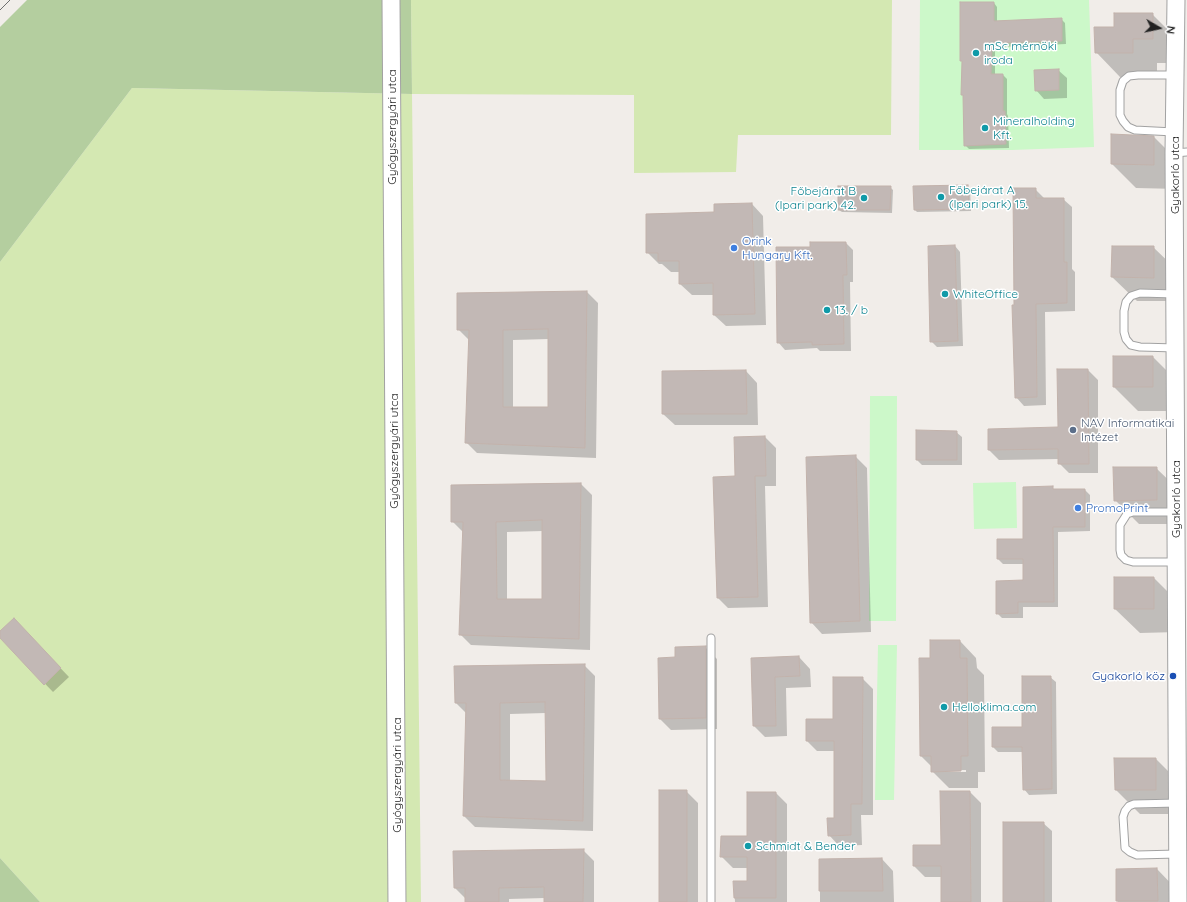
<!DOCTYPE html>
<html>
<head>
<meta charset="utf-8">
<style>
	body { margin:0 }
	#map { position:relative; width:1187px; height:902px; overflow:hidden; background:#f1ede9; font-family:Quicksand,sans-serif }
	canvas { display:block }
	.north { position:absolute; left:1139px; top:8px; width:40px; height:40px; -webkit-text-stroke:3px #fff; paint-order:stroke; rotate:99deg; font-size:11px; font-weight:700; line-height:16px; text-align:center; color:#212121 }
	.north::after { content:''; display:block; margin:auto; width:14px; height:18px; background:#212121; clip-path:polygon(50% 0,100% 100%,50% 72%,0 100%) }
</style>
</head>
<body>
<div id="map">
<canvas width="1187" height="902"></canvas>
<div class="north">N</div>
</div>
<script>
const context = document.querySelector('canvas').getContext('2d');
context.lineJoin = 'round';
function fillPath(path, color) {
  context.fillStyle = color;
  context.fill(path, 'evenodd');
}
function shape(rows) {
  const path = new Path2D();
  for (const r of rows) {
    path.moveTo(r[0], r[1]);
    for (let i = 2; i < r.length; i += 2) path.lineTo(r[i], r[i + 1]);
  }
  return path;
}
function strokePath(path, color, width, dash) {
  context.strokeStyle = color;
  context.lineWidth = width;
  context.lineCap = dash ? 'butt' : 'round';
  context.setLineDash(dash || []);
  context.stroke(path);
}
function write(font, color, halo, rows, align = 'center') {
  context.font = font + ' Quicksand,sans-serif';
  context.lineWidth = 3;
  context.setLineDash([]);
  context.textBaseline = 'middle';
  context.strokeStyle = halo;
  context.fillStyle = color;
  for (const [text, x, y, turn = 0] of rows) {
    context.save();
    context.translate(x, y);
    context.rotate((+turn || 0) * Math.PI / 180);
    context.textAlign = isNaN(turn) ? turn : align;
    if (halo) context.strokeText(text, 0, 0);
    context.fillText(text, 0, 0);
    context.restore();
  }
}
fillPath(shape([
	[411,0,892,0,891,135,738,135,736,172,634,173,634,95,412,94,421,902,40,902,0,858,0,262,132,88,412,94]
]), '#d4e8b2');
fillPath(shape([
	[27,0,411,0,412,94,132,88,0,262,0,27],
	[0,858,40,902,0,902]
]), '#b4ce9f');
fillPath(shape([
	[920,0,1089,0,1094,147,1012,150,919,150],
	[870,396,897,396,896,621,869,621],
	[1016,482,1017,528,974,529,973,483],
	[878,645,897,645,894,800,875,800]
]), '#ccf8c9');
fillPath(shape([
	[994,3,997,7,997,22,1061,19,1065,23,1066,44,1002,47,1002,49,995,49,995,75,1003,75,1007,79,1007,114,1008,116,1009,148,969,149,965,145,964,96,962,94,963,62,961,60],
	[1152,14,1176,38,1176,63,1157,63,1157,77,1120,77,1096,52,1115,28],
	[1058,70,1067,78,1067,98,1044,99,1036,90],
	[1154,137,1178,161,1178,189,1136,188,1112,164],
	[968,186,970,188,971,211,917,212,915,210,914,187],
	[890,187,893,190,892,213,842,212,839,210],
	[1035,189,1044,198,1063,199,1072,207,1072,269,1075,272,1075,311,1045,312,1046,405,1024,406,1016,397,1015,306],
	[752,204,763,216,766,325,726,326,714,315,714,295,692,295,680,284,680,272,671,272,662,264,659,264,647,252,715,213,715,205],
	[846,243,853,250,853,282,850,282,851,351,820,351,817,348,785,350,778,342,811,248],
	[955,246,960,252,963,346,937,347,931,341],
	[1153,247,1178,271,1178,301,1137,301,1112,277],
	[587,292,598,303,596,458,477,453,466,442,469,340,458,329],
	[549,339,549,408,513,408,513,340],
	[1153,357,1177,381,1177,411,1138,411,1114,387],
	[1088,370,1098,380,1098,473,1069,473,1059,463,1059,459,999,460,989,450,989,430,1059,428],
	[746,371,757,383,758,425,675,425,663,414],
	[956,432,962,437,962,465,922,465,917,460],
	[765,437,776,448,776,486,765,486,768,607,728,608,718,598,736,477],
	[855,456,867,468,871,632,822,634,811,622],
	[1156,468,1181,492,1181,524,1139,524,1115,500],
	[581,484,592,495,590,650,471,645,460,634,463,532,452,521],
	[543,531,543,600,507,600,507,532],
	[1052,487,1054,490,1085,490,1090,495,1090,531,1058,532,1058,607,1023,607,1023,618,1002,618,997,613,1024,581,1024,564,1003,564,998,559,1024,540],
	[1154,578,1178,602,1178,632,1140,633,1115,609],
	[22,628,69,677,53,692,0,637,0,632],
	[960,641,976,658,977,668,984,675,985,772,978,772,978,788,949,788,932,771,932,767,921,756,931,659],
	[944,770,966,770,966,772,946,772],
	[705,647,717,659,717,729,671,730,660,719,659,659,676,658],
	[799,657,810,669,811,687,786,688,787,736,765,737,754,726,752,659],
	[584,665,595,676,593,831,475,827,464,816,467,714,456,703],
	[546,713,547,782,510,781,510,714],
	[1050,677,1056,682,1057,794,1029,795,1024,789,1023,752,998,752,993,747,993,728,1023,728],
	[862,678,873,689,873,815,861,815,862,845,839,846,829,835,835,819,835,751,817,751,807,741,834,720],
	[1156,759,1180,783,1180,814,1140,814,1116,790],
	[686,791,698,803,698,902,660,902],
	[970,792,981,803,981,902,942,902,942,877,925,877,914,866,942,846],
	[748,793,776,793,787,804,787,902,735,902,734,882,748,882,748,868,733,868,721,856,748,837],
	[1043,823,1052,831,1052,902,1004,902],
	[583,850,594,861,594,902,545,902,545,898,509,899,509,902,466,902,466,899,455,888],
	[882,859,893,871,894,902,820,902,820,860],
	[1157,869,1181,894,1181,902,1118,902,1117,901]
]), '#0003');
const building = shape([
	[960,2,994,2,994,21,1062,18,1062,41,998,43,998,46,992,46,991,74,1003,74,1003,111,1005,111,1006,144,964,146,963,95,961,95,962,61,960,61,960,2],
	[1114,13,1153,13,1153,39,1133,39,1133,53,1095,53,1094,27,1114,27,1114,13],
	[1059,69,1059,90,1035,91,1034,70,1059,69],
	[1111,134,1154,136,1154,165,1111,164,1111,134],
	[968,185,969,209,914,210,913,186,968,185],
	[838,186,891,186,890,210,838,210,838,186],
	[1013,188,1036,188,1036,198,1064,198,1064,262,1067,262,1067,303,1036,304,1037,397,1015,398,1012,305,1014,305,1013,188],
	[752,203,755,314,713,315,713,283,679,284,679,261,658,261,658,253,646,253,646,214,714,212,714,204,752,203],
	[810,242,846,242,847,275,843,275,844,344,812,345,812,342,777,343,776,247,810,247,810,242],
	[955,245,958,341,930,342,928,246,955,245],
	[1112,246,1154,246,1154,278,1111,277,1112,246],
	[587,291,585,448,465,443,469,330,457,330,457,293,587,291],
	[548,329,548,407,503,407,503,330,548,329],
	[1113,356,1153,356,1153,387,1113,387,1113,356],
	[1057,369,1088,369,1089,464,1058,464,1058,449,988,450,988,429,1058,427,1057,369],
	[746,370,747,414,662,414,662,371,746,370],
	[916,430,957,431,957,460,916,460,916,430],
	[765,436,766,476,755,476,758,597,717,598,713,477,735,476,734,437,765,436],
	[856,455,860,621,810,623,806,457,856,455],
	[1113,467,1157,467,1157,500,1114,501,1113,467],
	[581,483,579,639,459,635,463,522,451,522,451,485,581,483],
	[542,520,542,599,497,599,496,522,542,520],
	[1053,486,1053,489,1085,489,1085,527,1053,527,1054,602,1018,602,1018,613,996,614,996,581,1023,580,1023,559,997,559,997,539,1023,539,1023,487,1053,486],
	[1114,577,1154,577,1154,609,1114,609,1114,577],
	[14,618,61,668,44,685,0,638,0,631,14,618],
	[930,640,960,640,960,658,967,658,968,756,961,756,961,771,931,772,931,756,920,756,919,658,930,658,930,640],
	[706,646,706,718,659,719,658,658,675,657,675,647,706,646],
	[799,656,800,676,775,677,776,726,753,726,751,658,799,656],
	[585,664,583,821,463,816,466,703,455,703,454,666,585,664],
	[545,702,546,781,500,780,500,703,545,702],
	[1022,676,1051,676,1052,789,1023,790,1022,747,992,747,992,727,1022,727,1022,676],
	[833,677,863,677,862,804,851,804,851,835,828,836,827,818,834,818,834,741,806,741,806,719,833,719,833,677],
	[1114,758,1156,758,1156,790,1115,790,1114,758],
	[659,790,687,790,687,902,659,902,659,790],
	[940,791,970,791,971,902,941,902,941,866,913,866,913,845,941,845,940,791],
	[747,792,776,792,776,898,734,898,733,881,747,881,747,857,720,857,721,836,747,836,747,792],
	[1003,822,1044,822,1044,902,1003,902,1003,822],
	[584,849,583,902,544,902,544,887,499,888,499,902,465,902,465,888,454,888,453,851,584,849],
	[882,858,883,891,819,891,819,859,882,858],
	[1157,868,1158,901,1116,901,1116,869,1157,868]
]);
fillPath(building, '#c2b8b5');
strokePath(building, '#c2b2ab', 1);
const service = shape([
	[1174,132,1135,130,1128,127,1123,121,1120,115,1120,90,1123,81,1129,76,1138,75,1175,75],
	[1174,153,1187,152],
	[1175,294,1140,293,1131,296,1126,302,1124,311,1124,332,1126,339,1131,345,1140,347,1176,348],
	[1176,512,1133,512,1127,514,1120,525,1120,550,1121,555,1126,560,1133,562,1176,562],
	[1177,803,1134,804,1129,806,1125,811,1123,817,1125,848,1130,852,1137,855,1177,854],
	[711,902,711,638]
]);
const tertiary = shape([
	[391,0,397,902],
	[1176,0,1174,153,1178,902]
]);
strokePath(service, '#a2a2a2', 9);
strokePath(tertiary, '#a2a2a2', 19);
strokePath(service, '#fff', 7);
strokePath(tertiary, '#fff', 17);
strokePath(shape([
	[0,10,10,0]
]), '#6f6f6f', 1);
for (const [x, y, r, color] of [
	[976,53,4,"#0f9aa8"],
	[985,128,4,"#0f9aa8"],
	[941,197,4,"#0f9aa8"],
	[864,198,4,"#0f9aa8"],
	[734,248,4,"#3f7fe0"],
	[945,294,4,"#0f9aa8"],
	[827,310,4,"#0f9aa8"],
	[1073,430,4,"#5c6f8a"],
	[1078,508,4,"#3f7fe0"],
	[1173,676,4,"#1a4fb4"],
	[944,707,4,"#0f9aa8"],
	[748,846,4,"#0f9aa8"]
]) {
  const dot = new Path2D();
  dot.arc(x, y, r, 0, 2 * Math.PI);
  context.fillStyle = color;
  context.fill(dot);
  strokePath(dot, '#fff', 1.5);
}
write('12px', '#0d838f', '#fff', [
	["mSc mérnöki",984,46],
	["iroda",984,60],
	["Mineralholding",993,121],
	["Kft.",993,135],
	["Főbejárat A",949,190],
	["(Ipari park) 15.",949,204],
	["Főbejárat B",856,191,"right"],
	["(Ipari park) 42.",856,205,"right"],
	["WhiteOffice",953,294],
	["13. / b",835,310],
	["Helloklima.com",952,707],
	["Schmidt & Bender",756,846]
], 'left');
write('12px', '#212121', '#fff', [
	["Gyógyszergyári utca",392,127,-90],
	["Gyakorló utca",1175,175,-90],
	["Gyógyszergyári utca",394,451,-90],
	["Gyakorló utca",1176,499,-90],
	["Gyógyszergyári utca",397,775,-90]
]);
write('12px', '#366cbe', '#fff', [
	["Orink",742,241],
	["Hungary Kft.",742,255],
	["PromoPrint",1086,508]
], 'left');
write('12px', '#4e5e75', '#fff', [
	["NAV Informatikai",1081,423],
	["Intézet",1081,437]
], 'left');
write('12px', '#164399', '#fff', [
	["Gyakorló köz",1165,676]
], 'right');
</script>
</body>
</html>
